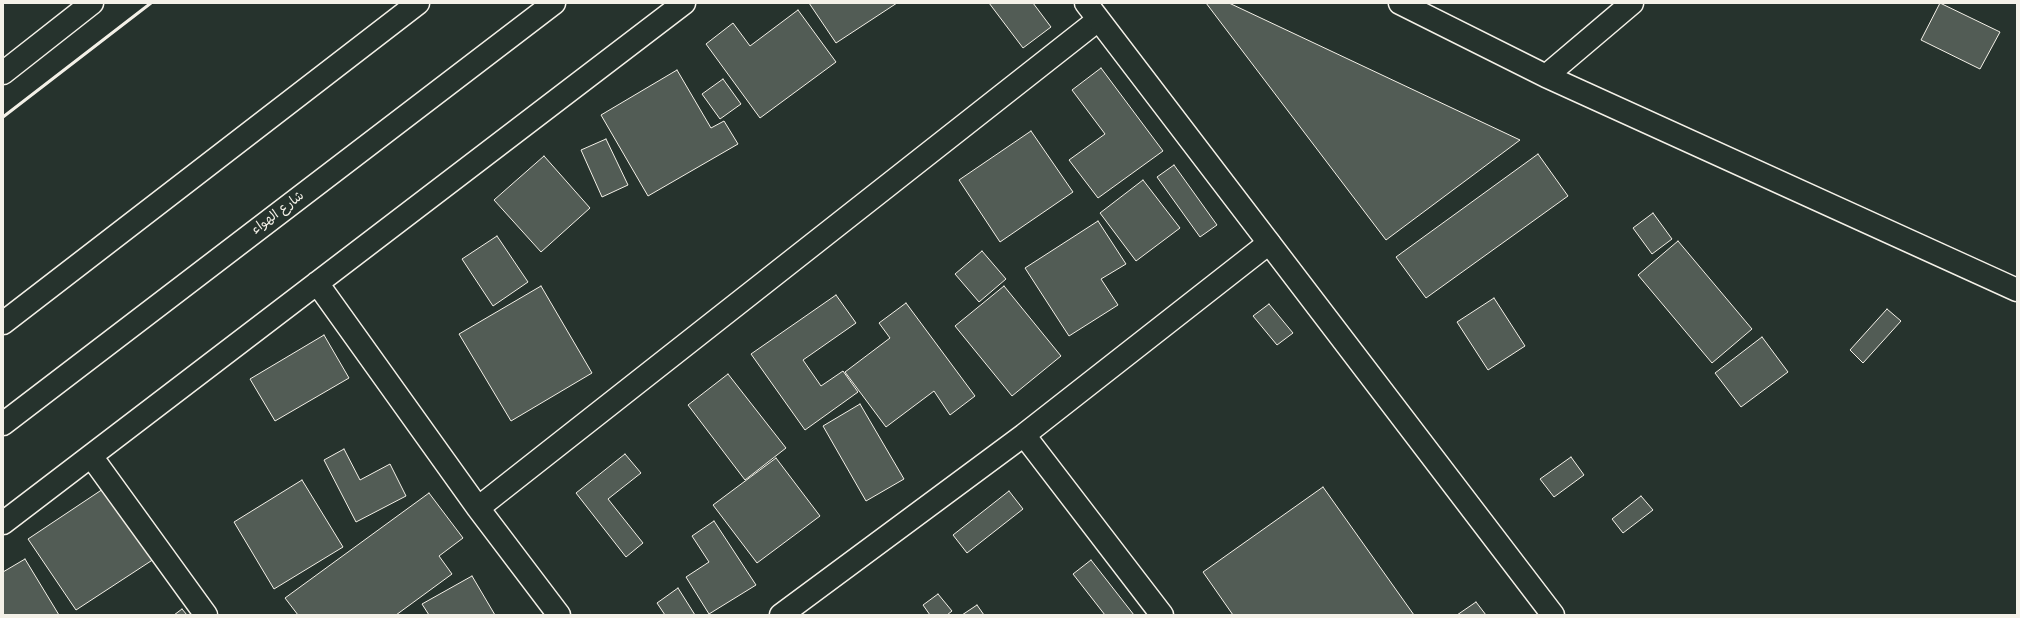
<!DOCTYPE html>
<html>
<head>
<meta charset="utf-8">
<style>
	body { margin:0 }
	#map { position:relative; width:2020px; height:618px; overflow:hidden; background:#26332d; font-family:"Balsamiq Sans",sans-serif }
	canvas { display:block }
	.frame { position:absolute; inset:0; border:4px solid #f4f1e8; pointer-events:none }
</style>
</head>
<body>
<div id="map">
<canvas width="2020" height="618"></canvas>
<div class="frame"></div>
</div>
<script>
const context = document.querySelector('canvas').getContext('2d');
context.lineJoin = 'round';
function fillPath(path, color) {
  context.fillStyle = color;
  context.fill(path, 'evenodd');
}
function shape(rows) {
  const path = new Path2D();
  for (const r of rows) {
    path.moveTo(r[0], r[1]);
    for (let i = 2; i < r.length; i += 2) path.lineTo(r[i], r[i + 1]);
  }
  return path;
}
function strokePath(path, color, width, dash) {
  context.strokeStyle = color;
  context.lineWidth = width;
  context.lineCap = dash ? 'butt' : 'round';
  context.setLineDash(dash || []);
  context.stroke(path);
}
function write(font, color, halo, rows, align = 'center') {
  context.font = font + ' "Balsamiq Sans","Playpen Sans Arabic",sans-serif';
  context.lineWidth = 3.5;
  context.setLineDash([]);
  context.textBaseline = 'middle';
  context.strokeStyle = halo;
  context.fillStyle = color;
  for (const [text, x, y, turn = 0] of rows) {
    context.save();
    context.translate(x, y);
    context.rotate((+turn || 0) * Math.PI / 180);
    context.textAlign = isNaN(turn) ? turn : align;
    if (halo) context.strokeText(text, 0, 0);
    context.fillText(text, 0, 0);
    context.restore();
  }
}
const building = shape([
	[809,3,897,3,836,43,809,3],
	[989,3,1033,3,1051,27,1023,48,989,3],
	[1206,3,1229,3,1520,140,1386,240,1206,3],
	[1940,3,2000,32,1980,69,1921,40,1940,3],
	[798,10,836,62,760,118,706,44,733,23,750,46,798,10],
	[1101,68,1163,151,1098,198,1069,160,1105,134,1072,90,1101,68],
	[677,70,711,128,724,121,738,144,648,196,601,115,677,70],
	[723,79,741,104,720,119,702,94,723,79],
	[1031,131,1073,192,1000,242,959,180,1031,131],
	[606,139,628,185,602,197,581,150,606,139],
	[1538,154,1568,196,1426,298,1396,257,1538,154],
	[544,156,590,208,541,252,494,200,544,156],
	[1174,165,1217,225,1200,237,1157,177,1174,165],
	[1143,180,1180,228,1136,261,1100,213,1143,180],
	[1653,213,1672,239,1652,254,1633,228,1653,213],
	[1098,221,1126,264,1101,279,1118,305,1069,336,1025,268,1098,221],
	[497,236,528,282,493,306,462,259,497,236],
	[1678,241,1752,329,1712,363,1638,275,1678,241],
	[982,251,1006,279,979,302,955,274,982,251],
	[541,286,592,373,511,421,459,334,541,286],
	[1004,286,1061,356,1012,396,955,326,1004,286],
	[836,295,856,323,803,360,821,386,843,371,858,392,805,430,751,354,836,295],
	[1494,298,1525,346,1488,370,1457,322,1494,298],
	[906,303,975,396,950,415,934,391,886,427,845,372,890,338,879,323,906,303],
	[1269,304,1293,333,1277,345,1253,316,1269,304],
	[1887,309,1901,321,1863,363,1850,350,1887,309],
	[324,335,349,378,275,421,250,379,324,335],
	[1762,337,1788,372,1741,407,1715,373,1762,337],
	[728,374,786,448,745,480,688,405,728,374],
	[860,404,904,479,866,501,823,426,860,404],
	[344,449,360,480,390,464,406,496,356,522,324,460,344,449],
	[625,454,641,473,608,499,643,543,626,557,576,493,625,454],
	[1571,457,1584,475,1554,497,1540,479,1571,457],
	[776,458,820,516,757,563,713,505,776,458],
	[302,480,343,547,274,589,234,522,302,480],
	[106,487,154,559,76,610,28,539,106,487],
	[1323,487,1414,615,1233,615,1203,572,1323,487],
	[1009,491,1023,509,967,553,953,535,1009,491],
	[429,493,463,538,439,556,452,574,396,615,298,615,285,598,429,493],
	[1641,496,1653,510,1623,533,1612,519,1641,496],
	[714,521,756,585,709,614,686,577,709,562,692,536,714,521],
	[25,559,59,615,3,615,3,572,25,559],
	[1091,560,1134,615,1105,615,1073,574,1091,560],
	[472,576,495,615,429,615,422,604,472,576],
	[678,588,695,615,665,615,657,603,678,588],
	[938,594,952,611,947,615,930,615,923,605,938,594],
	[1476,602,1486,615,1457,615,1476,602],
	[977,605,984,615,962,615,977,605],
	[182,609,187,615,174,615,182,609]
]);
fillPath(building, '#525c55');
strokePath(building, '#f4f1e8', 1);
const minor = shape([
	[1400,3,1546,76,2017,290],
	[3,73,92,3],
	[1546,76,1632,3],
	[317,283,478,508,559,615],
	[1024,435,1162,615],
	[91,456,206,615],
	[478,508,1098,20],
	[3,523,684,3],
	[781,615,1024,435,1269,243]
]);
const tertiary = shape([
	[1086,3,1553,615]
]);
const trunk = shape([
	[3,323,418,3],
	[3,424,554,3]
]);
strokePath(minor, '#f4f1e8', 25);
strokePath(tertiary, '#f4f1e8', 25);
strokePath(trunk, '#f4f1e8', 25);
strokePath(minor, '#26332d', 22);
strokePath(tertiary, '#26332d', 22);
strokePath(trunk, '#26332d', 22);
strokePath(shape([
	[3,117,151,3]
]), '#f4f1e8', 3);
write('13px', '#f4f1e8', '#26332d', [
	["شارع الهواء",278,213,-37]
]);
</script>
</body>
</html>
